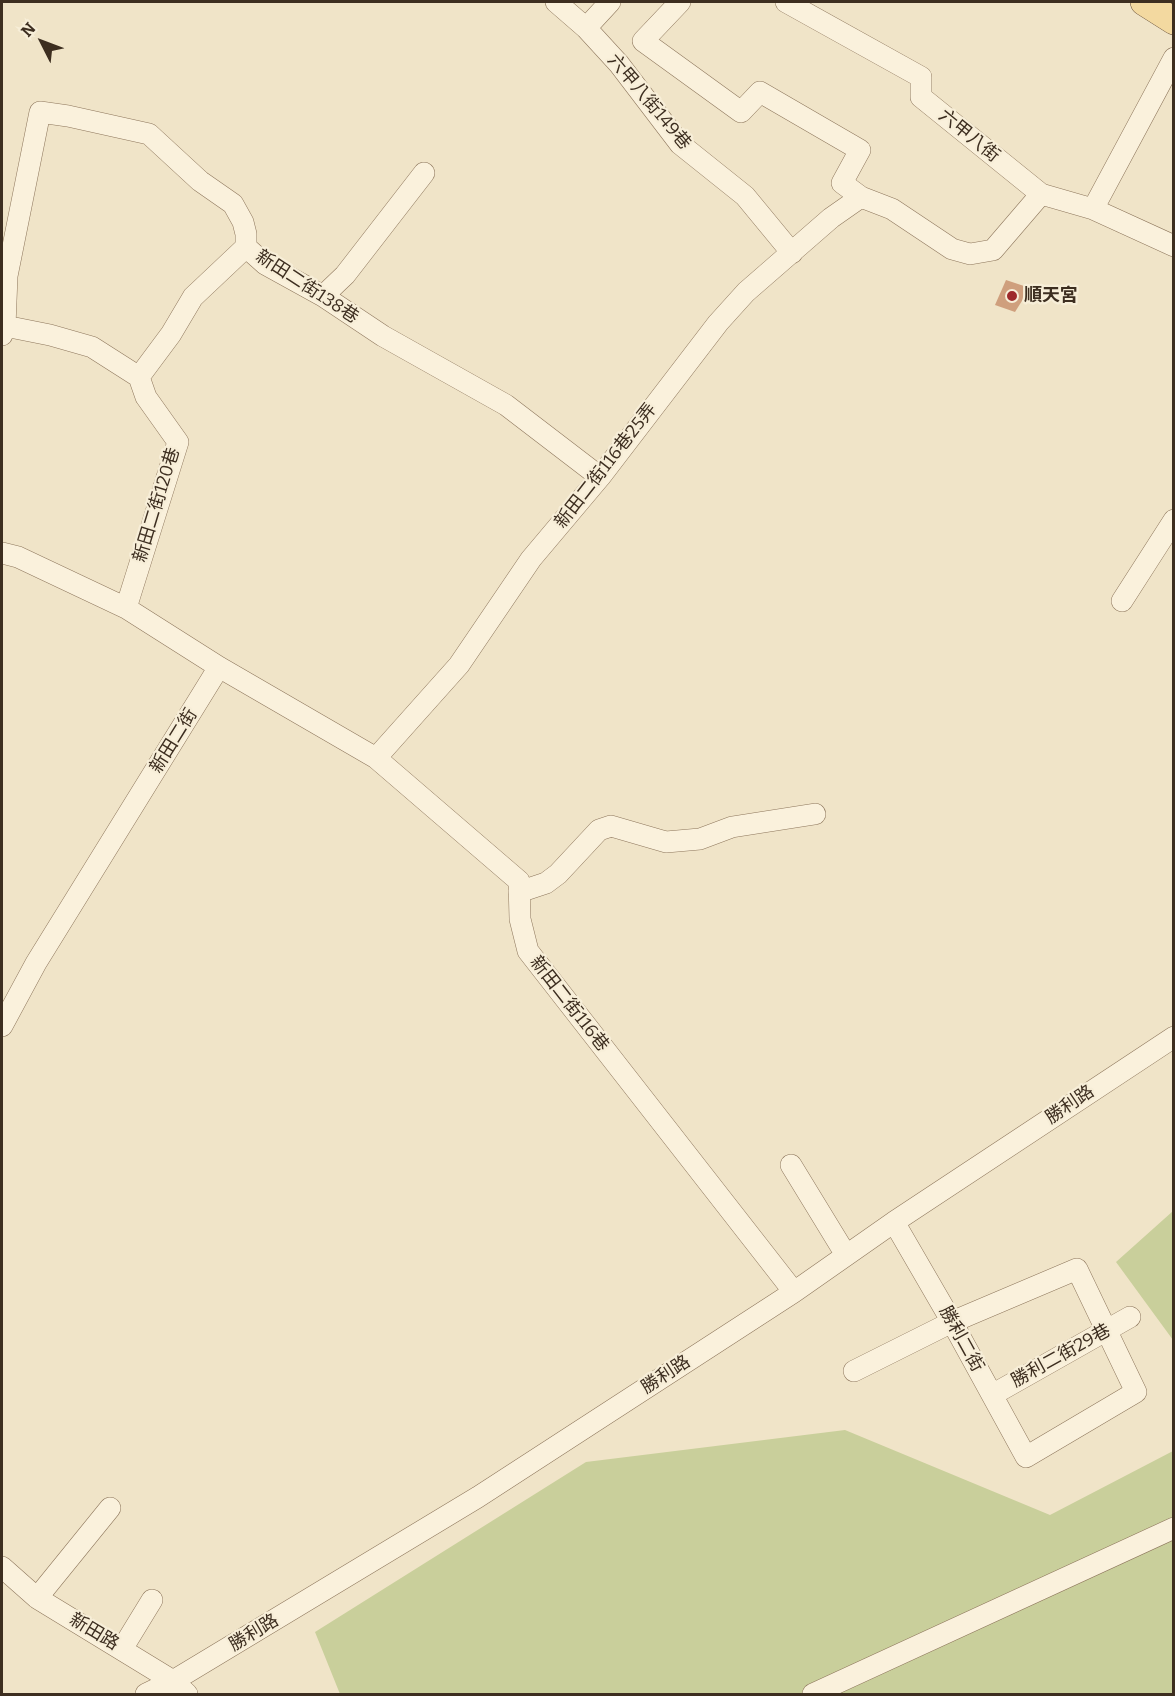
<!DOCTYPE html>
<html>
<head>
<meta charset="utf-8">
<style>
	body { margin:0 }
	#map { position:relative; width:1175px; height:1696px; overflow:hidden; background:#f0e4c8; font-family:Bitter,serif }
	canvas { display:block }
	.frame { position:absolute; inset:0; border:3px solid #3d2e20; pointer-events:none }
	.north { position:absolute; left:12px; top:12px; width:60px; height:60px; -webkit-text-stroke:4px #f7eed8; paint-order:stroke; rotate:312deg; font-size:16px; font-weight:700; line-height:24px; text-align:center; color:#3d2e20 }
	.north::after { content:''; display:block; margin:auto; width:21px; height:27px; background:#3d2e20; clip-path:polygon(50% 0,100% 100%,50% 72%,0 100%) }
</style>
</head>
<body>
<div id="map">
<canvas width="1175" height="1696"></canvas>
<div class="frame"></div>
<div class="north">N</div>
</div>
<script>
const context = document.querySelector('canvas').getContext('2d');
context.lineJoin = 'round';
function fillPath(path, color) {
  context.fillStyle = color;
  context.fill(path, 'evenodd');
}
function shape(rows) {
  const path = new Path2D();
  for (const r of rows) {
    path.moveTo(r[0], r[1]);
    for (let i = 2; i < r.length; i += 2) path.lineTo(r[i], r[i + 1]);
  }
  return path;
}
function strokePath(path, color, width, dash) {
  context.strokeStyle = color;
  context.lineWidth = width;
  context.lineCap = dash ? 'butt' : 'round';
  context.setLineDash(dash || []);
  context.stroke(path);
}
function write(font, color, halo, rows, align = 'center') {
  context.font = font + ' Bitter,"Noto Sans TC",serif';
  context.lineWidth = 4.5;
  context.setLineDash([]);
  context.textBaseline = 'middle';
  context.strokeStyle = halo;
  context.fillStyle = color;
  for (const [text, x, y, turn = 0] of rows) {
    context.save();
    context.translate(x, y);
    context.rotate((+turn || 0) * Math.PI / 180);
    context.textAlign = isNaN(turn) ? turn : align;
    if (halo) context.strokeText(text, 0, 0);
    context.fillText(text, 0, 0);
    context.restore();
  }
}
fillPath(shape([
	[1173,1211,1173,1340,1116,1262],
	[845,1430,1050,1515,1173,1451,1173,1694,340,1694,315,1632,586,1462]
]), '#c9cf9b');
fillPath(shape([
	[1006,280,1030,288,1015,312,995,305]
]), '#cf9f7d');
const minor = shape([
	[556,2,586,28,619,64,680,144,745,196,792,253],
	[680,2,643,41,741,112,760,92,860,150,842,183,861,197,892,209,952,249,970,254,993,250,1041,194],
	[786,2,921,77,921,97,1041,194,1093,209,1174,246],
	[586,28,610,2],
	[1093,209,1174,58],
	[323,296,345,275,424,173],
	[5,326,50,335,92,347,139,377,146,397,178,442,126,608],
	[2,335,5,326,7,276,40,112,68,116,149,134,200,181,233,204,243,222,246,234,246,247,265,264,323,296,383,336,506,405,600,477],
	[139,377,171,334,193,297,246,247],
	[2,553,18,557,126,608,219,667,376,758,519,881,520,919,528,951,794,1292],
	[1122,601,1174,520],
	[376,758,459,665,531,559,600,477,718,323,746,292,831,218,861,197],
	[519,892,546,883,558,874,599,830,611,826,666,842,700,839,732,827,815,814],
	[2,1026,36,963,219,667],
	[791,1165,846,1255],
	[854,1371,952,1322,1077,1269,1136,1392,1026,1457,952,1322,894,1222],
	[992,1395,1130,1317],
	[2,1567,37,1598,173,1681,187,1694],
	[37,1598,110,1508],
	[122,1649,152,1600],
	[146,1694,173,1681,478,1497,794,1292,894,1222,1174,1037],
	[813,1694,1174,1528]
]);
const major = shape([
	[1144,2,1174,21]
]);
strokePath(minor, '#8d765c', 22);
strokePath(major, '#5b4430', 28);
strokePath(minor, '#faf1dc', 21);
strokePath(major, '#f3d9a0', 27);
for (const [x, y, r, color] of [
	[1012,296,6,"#9e2a2b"]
]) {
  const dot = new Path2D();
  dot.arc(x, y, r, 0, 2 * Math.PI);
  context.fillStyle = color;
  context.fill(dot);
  strokePath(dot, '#f7eed8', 2);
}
write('18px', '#3d2e20', '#f7eed8', [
	["六甲八街149巷",649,102,50],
	["六甲八街",969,136,39],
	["新田二街138巷",307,287,33],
	["新田二街116巷25弄",606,466,-52],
	["新田二街120巷",157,505,-73],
	["新田二街",174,741,-58],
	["新田二街116巷",569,1004,52],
	["勝利路",1070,1105,-34],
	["勝利二街",961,1339,61],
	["勝利二街29巷",1061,1356,-29],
	["勝利路",666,1375,-33],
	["新田路",94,1632,31],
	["勝利路",254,1633,-31]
]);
write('bold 18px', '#3d2e20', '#f7eed8', [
	["順天宮",1024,296]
], 'left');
</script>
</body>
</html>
